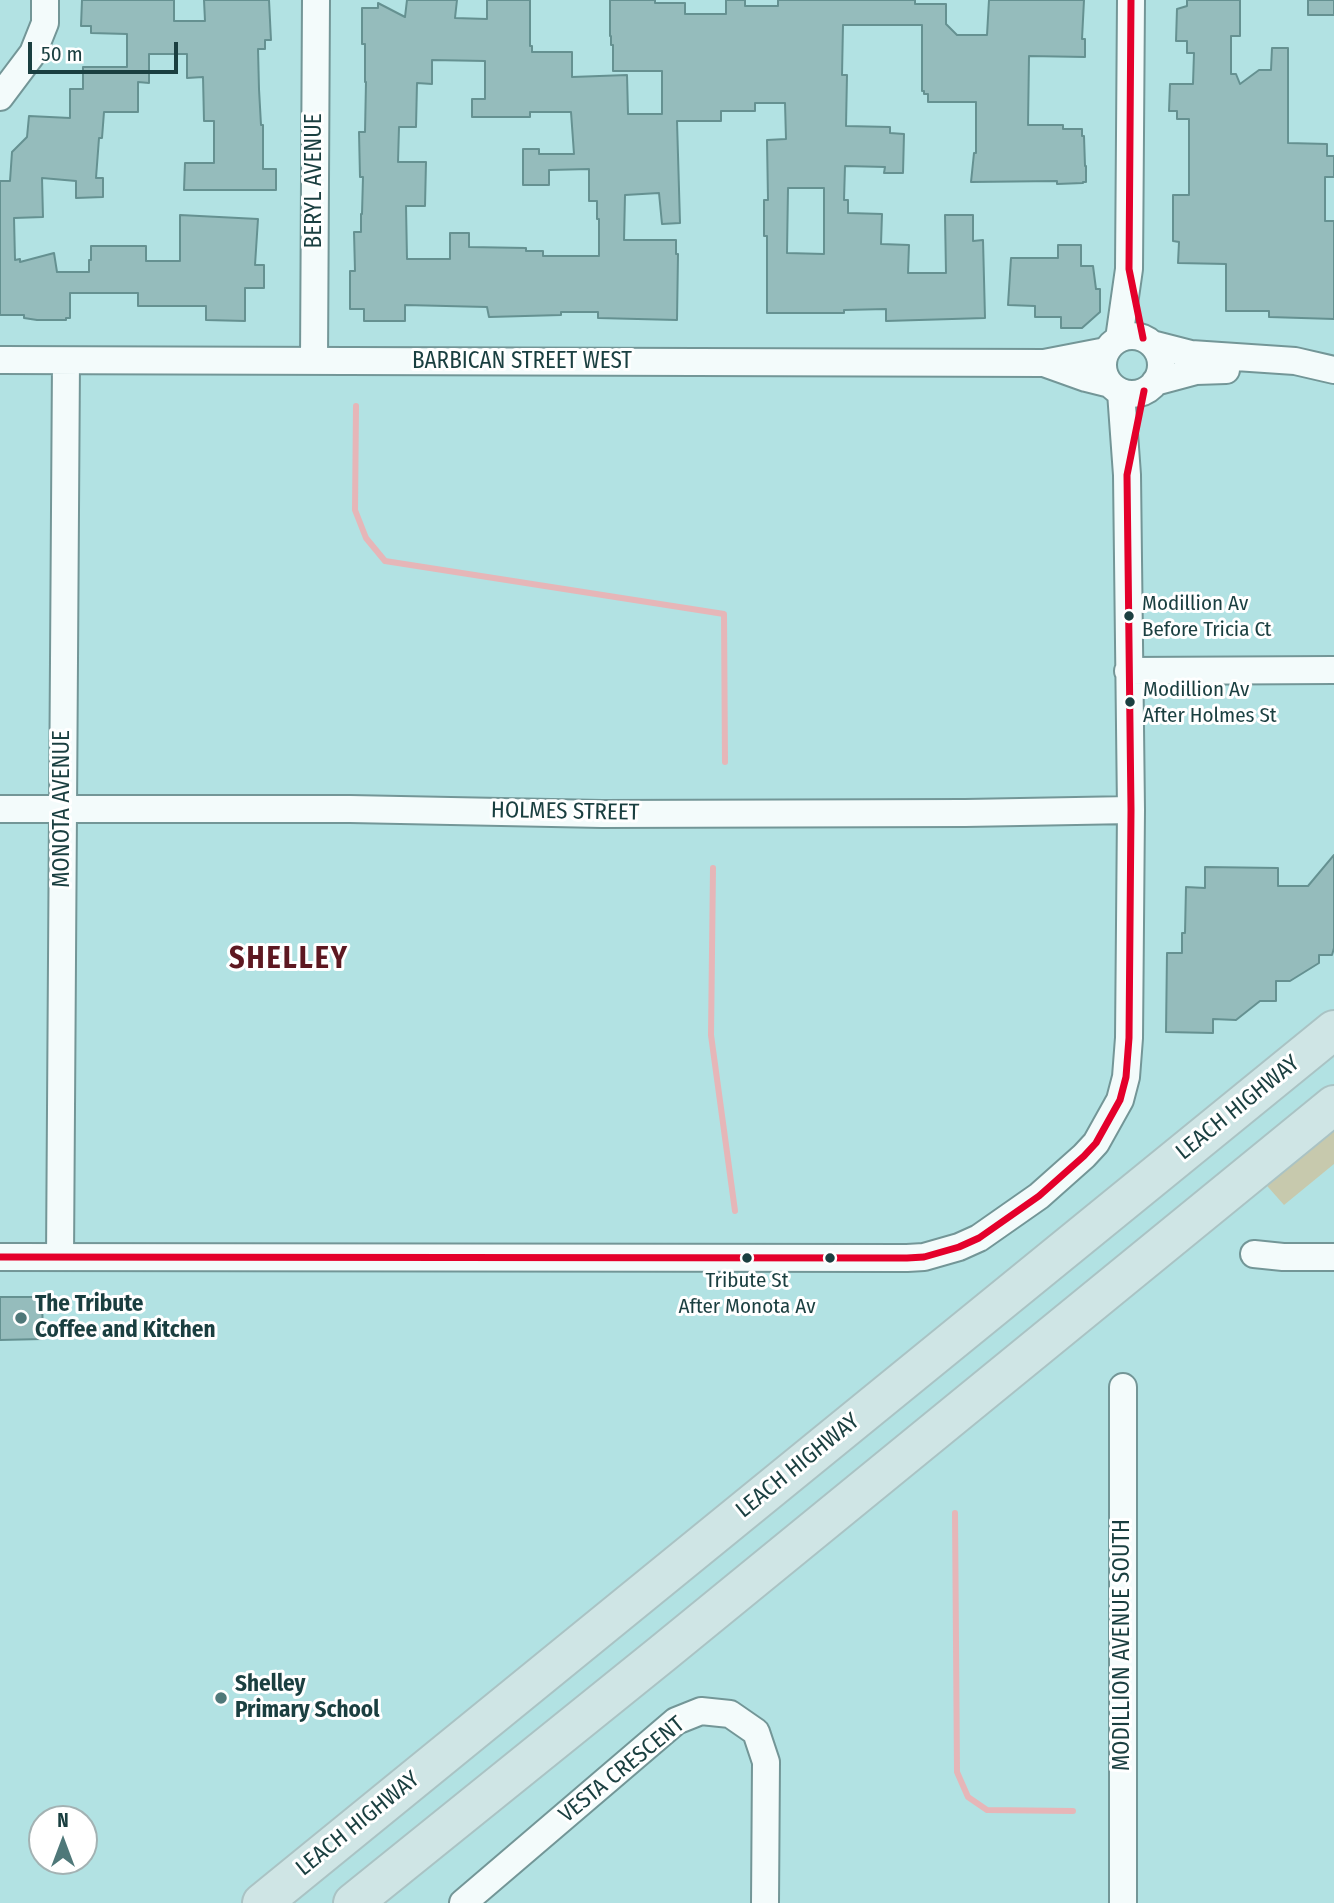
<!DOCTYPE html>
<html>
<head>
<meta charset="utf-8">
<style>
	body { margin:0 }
	#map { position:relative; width:1334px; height:1903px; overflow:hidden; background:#b2e2e3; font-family:"Fira Sans Condensed",sans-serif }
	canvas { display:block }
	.north { position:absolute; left:28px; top:1805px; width:70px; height:70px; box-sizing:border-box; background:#fff; border:2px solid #a3b2b3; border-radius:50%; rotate:0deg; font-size:19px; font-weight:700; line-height:28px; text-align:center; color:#1a3f40 }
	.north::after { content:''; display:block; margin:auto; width:24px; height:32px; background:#4f7879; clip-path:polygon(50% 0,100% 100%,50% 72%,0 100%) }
	.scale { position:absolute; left:28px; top:42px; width:150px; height:32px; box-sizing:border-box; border:4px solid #1a3f40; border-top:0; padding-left:9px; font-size:21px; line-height:24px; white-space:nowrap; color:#1a3f40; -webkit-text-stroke:5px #fff; paint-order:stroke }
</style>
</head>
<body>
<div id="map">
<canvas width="1334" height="1903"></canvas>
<div class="north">N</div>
<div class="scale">50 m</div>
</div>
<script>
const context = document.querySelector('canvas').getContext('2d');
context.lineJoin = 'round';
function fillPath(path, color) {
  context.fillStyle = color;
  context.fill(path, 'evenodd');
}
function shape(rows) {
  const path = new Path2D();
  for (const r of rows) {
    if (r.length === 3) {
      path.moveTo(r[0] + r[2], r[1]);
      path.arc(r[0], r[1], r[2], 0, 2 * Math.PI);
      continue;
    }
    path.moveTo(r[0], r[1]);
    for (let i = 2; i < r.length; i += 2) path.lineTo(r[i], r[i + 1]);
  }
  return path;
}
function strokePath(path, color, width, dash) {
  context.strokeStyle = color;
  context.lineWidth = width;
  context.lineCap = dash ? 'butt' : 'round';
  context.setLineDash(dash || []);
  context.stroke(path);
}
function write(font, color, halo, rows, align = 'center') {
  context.font = font + ' "Fira Sans Condensed",sans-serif';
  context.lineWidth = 6;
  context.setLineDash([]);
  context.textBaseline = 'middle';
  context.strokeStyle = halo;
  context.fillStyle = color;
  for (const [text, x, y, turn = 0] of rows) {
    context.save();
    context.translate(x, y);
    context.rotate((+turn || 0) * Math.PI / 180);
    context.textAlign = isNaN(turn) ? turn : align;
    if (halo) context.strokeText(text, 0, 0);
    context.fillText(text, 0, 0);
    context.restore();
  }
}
fillPath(shape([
	[1334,1120,1334,1164,1284,1205,1261,1179]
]), '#c7c9ad');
strokePath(shape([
	[356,406,355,510,366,538,385,561,724,614,725,762],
	[713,868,711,1035,735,1211],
	[955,1513,957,1772,968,1797,987,1810,1073,1811]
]), '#e6b6b8', 6);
const building = shape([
	[82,0,174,0,174,21,205,21,204,0,269,0,271,40,265,40,265,49,258,49,259,89,261,125,263,125,263,169,276,169,276,190,184,190,185,163,214,163,214,121,204,121,203,77,187,78,187,54,149,54,149,83,138,82,138,112,104,112,102,138,99,138,96,178,103,178,103,197,76,198,76,181,42,178,43,217,14,218,15,260,20,259,20,262,54,253,57,272,89,272,89,260,91,260,91,246,146,246,146,261,180,261,180,215,258,219,255,265,264,265,264,288,245,288,245,321,206,320,206,306,138,306,138,293,70,293,70,318,66,318,66,320,37,320,24,318,24,315,0,315,0,181,10,181,12,152,27,137,29,116,70,118,70,89,83,89,83,67,127,67,127,34,91,33,91,26,81,26,82,0],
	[407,0,457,0,455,18,487,19,487,0,530,0,530,46,532,46,532,52,572,52,572,77,627,75,628,114,662,114,662,71,613,71,613,45,611,45,611,36,610,36,610,0,655,0,655,3,685,3,685,14,726,14,726,0,745,0,745,6,778,6,778,0,915,0,915,4,946,4,946,24,957,35,987,35,989,0,1084,0,1082,39,1085,39,1085,57,1029,56,1028,125,1063,125,1063,129,1082,129,1082,136,1084,136,1085,166,1086,166,1086,182,1083,182,1083,183,1057,184,1057,181,971,182,974,153,976,153,976,102,928,102,928,94,924,94,924,91,922,91,922,25,843,25,842,75,847,75,846,126,890,127,890,133,904,134,903,173,884,173,885,167,845,166,844,200,848,200,848,213,882,214,881,244,909,245,908,273,946,273,945,215,973,215,973,241,983,240,985,318,886,321,886,309,844,310,844,313,767,313,767,236,764,236,764,200,768,200,767,140,786,139,785,103,755,103,755,111,721,111,721,121,677,121,680,223,662,224,659,193,625,195,624,240,676,240,676,254,678,254,677,320,598,318,598,312,561,312,561,315,489,317,487,307,405,305,405,321,364,321,364,309,350,309,350,271,355,271,354,232,361,232,361,214,362,214,363,177,360,177,359,132,365,132,366,82,365,82,365,44,362,44,362,8,378,8,378,3,405,17,407,0],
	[432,60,485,61,485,99,472,99,472,117,530,117,530,112,571,112,574,154,539,154,539,149,523,149,523,185,549,185,549,170,589,169,589,201,597,201,597,219,599,219,599,256,543,256,543,251,526,251,526,248,469,247,469,233,450,233,450,259,407,259,406,206,425,206,426,162,398,162,399,127,416,127,417,83,432,84,432,60],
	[788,188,824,188,824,254,787,253,788,188],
	[1187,0,1240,0,1240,36,1231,36,1231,74,1236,74,1240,84,1259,70,1271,70,1272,48,1288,48,1288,143,1327,144,1327,156,1334,156,1334,177,1325,177,1325,221,1334,221,1334,319,1269,317,1269,311,1226,311,1226,264,1178,263,1179,242,1173,241,1173,195,1189,195,1189,119,1177,119,1177,111,1169,111,1170,84,1193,84,1194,53,1187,53,1187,41,1176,41,1177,9,1187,6,1187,0],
	[1308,0,1334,0,1334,15,1308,15,1308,0],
	[1058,245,1081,245,1081,266,1093,266,1096,289,1100,289,1100,312,1082,328,1061,328,1061,317,1035,317,1035,306,1008,305,1011,258,1058,258,1058,245],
	[1334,855,1334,948,1332,955,1319,955,1319,963,1290,981,1276,981,1276,1001,1260,1001,1236,1020,1213,1019,1213,1033,1166,1032,1167,953,1182,953,1182,933,1185,933,1186,887,1205,888,1205,867,1278,868,1278,886,1308,886,1334,855],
	[0,1297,42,1297,43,1339,0,1340,0,1297]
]);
fillPath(building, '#95bcbc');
strokePath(building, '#659191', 2);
const minor = shape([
	[0,97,33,53,45,23,45,0],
	[1132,365,29],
	[1119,339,1129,269,1131,0],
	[1152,344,1191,354,1295,361,1334,370],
	[0,360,1044,363,1106,351],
	[314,361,316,0],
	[1044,363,1086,378,1110,384],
	[1155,382,1196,371,1226,370],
	[1128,671,1334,670],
	[0,809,350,809,602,814,965,813,1131,810],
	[1254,1254,1283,1257,1334,1257],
	[0,1257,907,1258,924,1257,959,1247,979,1238,1039,1196,1084,1156,1096,1143,1120,1100,1126,1077,1129,1038,1131,810,1127,475,1121,392],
	[60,1257,66,361],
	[463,1903,676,1721,701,1711,730,1714,756,1732,766,1762,765,1903],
	[1123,1903,1123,1387]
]);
const highway = shape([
	[262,1903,1334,1030],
	[353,1903,663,1653,1334,1105]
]);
strokePath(minor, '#739697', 30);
strokePath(highway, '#aac3c4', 42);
strokePath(minor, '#f3fbfb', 26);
strokePath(highway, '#cfe5e5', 38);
strokePath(shape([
	[1131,0,1129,269,1143,338],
	[0,1257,907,1258,924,1257,959,1247,979,1238,1039,1196,1084,1156,1096,1143,1120,1100,1126,1077,1129,1038,1131,810,1127,475,1144,391]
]), '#e4002b', 7);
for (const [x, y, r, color] of [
	[1129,616,6,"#1a3f40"],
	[1130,702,6,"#1a3f40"],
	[747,1258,6,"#1a3f40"],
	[830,1258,6,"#1a3f40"],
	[21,1318,7,"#4f7879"],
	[221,1698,7,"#4f7879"]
]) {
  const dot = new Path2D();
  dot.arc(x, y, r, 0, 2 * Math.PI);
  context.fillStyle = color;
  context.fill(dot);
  strokePath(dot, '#fff', 2.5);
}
write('21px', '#1a3f40', '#fff', [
	["Modillion Av",1142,604],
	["Before Tricia Ct",1142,630],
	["Modillion Av",1143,690],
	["After Holmes St",1143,716],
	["Tribute St",747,1281,"center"],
	["After Monota Av",747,1307,"center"]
], 'left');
write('23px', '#1a3f40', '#fff', [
	["BERYL AVENUE",315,181,-90],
	["BARBICAN STREET WEST",522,362],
	["MONOTA AVENUE",63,809,-90],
	["HOLMES STREET",565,812,1],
	["LEACH HIGHWAY",1238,1108,-39],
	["LEACH HIGHWAY",798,1466,-39],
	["MODILLION AVENUE SOUTH",1123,1645,-90],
	["VESTA CRESCENT",622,1770,-39],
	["LEACH HIGHWAY",358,1824,-39]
]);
write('bold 23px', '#1a3f40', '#fff', [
	["The Tribute",35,1305],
	["Coffee and Kitchen",35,1331],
	["Shelley",235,1685],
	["Primary School",235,1711]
], 'left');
context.letterSpacing = '2px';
write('bold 30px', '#5d1821', '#fff', [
	["SHELLEY",289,960]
]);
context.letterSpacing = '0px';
</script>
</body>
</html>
